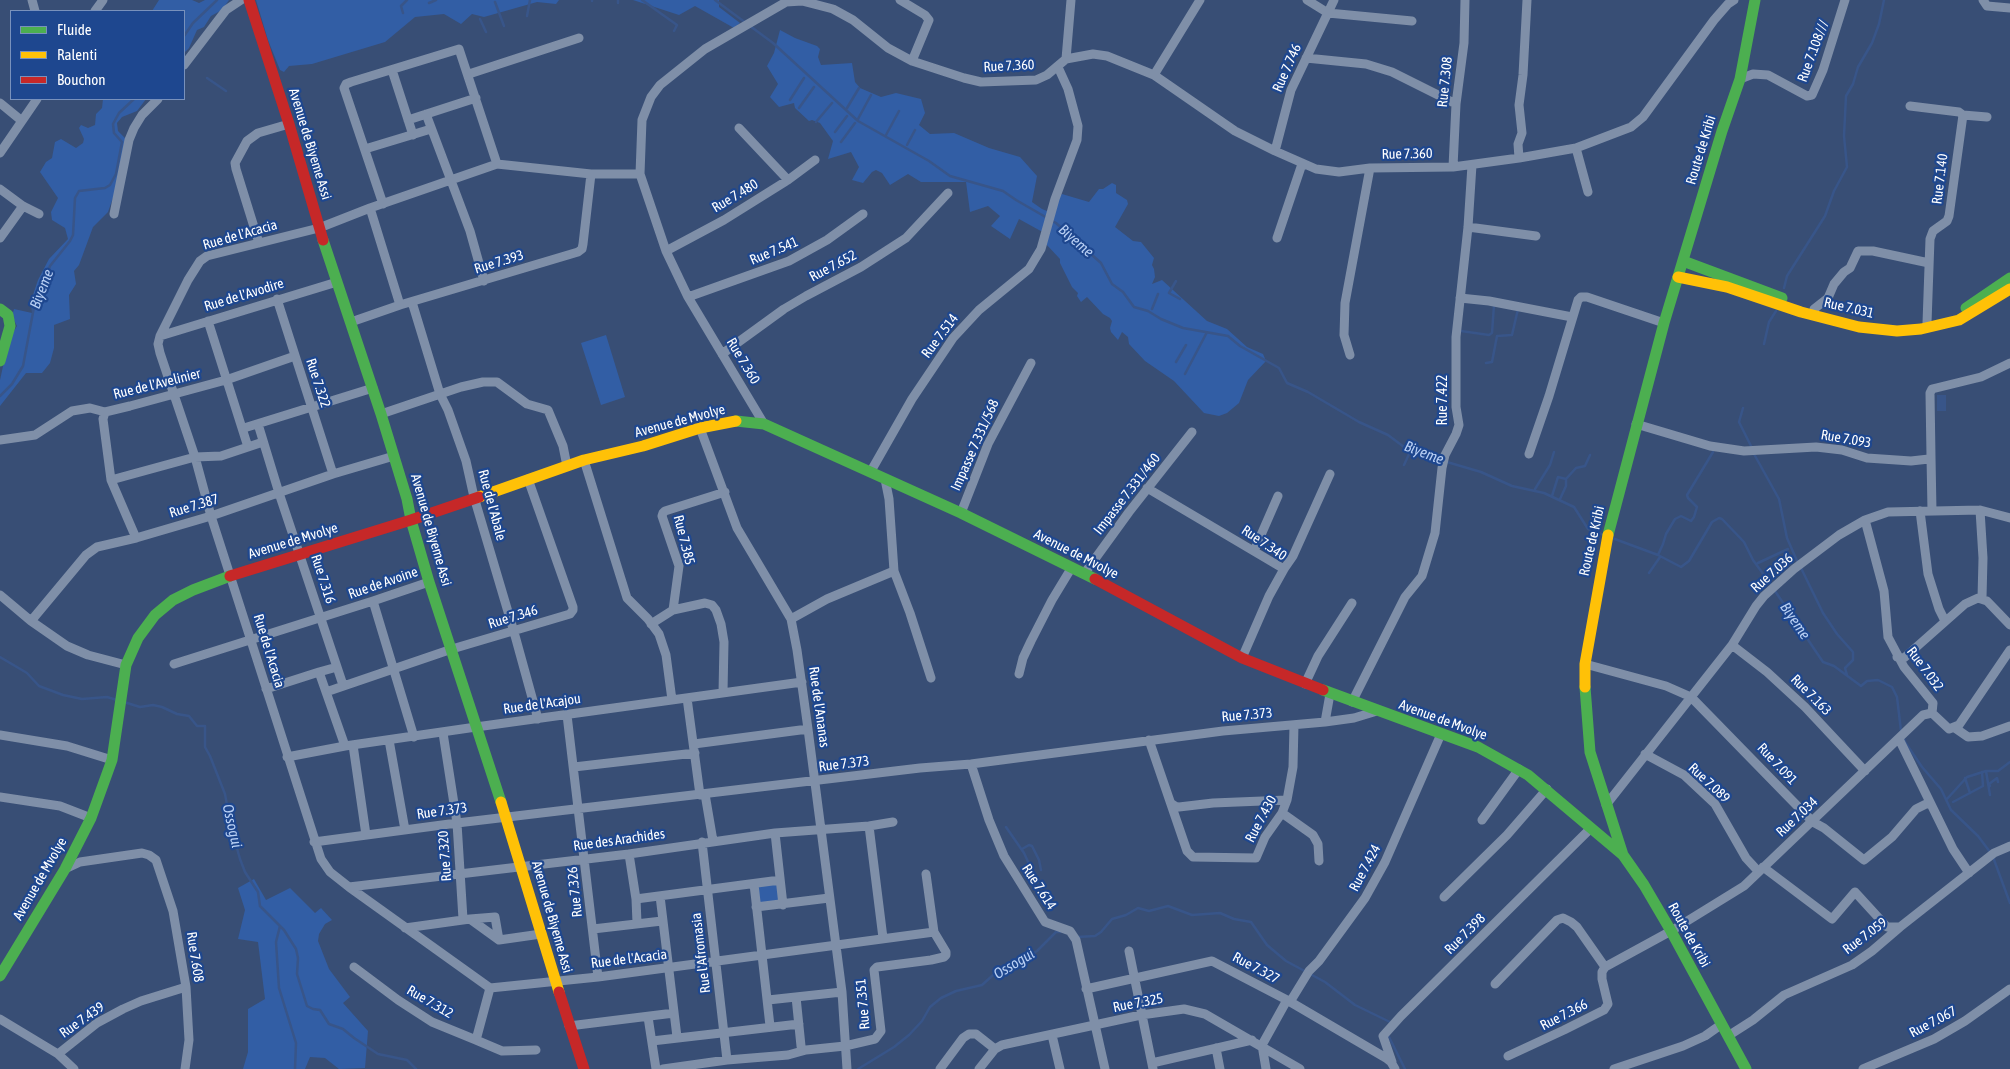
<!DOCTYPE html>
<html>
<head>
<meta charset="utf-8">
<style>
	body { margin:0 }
	#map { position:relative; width:2010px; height:1069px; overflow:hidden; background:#384e75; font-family:"Asap Condensed",sans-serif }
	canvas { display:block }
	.legend { position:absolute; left:10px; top:10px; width:175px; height:90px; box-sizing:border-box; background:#1e478f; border:1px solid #7891bc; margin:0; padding:6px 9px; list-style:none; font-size:15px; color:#fff }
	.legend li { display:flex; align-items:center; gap:10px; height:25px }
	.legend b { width:25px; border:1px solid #7891bc }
</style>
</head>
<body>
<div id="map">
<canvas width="2010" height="1069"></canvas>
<ul class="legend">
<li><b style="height:6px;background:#4caf50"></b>Fluide</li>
<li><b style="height:6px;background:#ffc107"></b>Ralenti</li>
<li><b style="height:6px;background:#c62828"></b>Bouchon</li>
</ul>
</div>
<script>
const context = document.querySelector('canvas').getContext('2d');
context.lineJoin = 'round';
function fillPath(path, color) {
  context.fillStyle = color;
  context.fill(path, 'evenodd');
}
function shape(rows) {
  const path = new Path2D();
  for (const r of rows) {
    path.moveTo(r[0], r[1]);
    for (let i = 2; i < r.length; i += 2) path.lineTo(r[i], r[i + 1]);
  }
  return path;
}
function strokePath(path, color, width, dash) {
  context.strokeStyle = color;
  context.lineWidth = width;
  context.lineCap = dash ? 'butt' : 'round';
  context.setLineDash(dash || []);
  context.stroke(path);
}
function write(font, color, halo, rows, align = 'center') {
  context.font = font + ' "Asap Condensed",sans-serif';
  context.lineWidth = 4.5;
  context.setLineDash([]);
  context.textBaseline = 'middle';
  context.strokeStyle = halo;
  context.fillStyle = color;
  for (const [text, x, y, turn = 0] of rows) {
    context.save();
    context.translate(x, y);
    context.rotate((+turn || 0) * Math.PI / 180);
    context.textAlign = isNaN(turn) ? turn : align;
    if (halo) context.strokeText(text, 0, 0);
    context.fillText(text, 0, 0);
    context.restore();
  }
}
fillPath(shape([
	[159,0,192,0,199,3,205,0,229,0,222,10,211,16,204,27,197,30,189,48,184,53,184,11,152,11],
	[256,0,559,0,556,4,537,2,484,17,472,14,461,24,444,14,415,17,385,42,312,64,289,66,284,72,280,70,268,40],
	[633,0,719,0,719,7,740,23,734,28,695,6,679,15],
	[780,30,795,38,817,46,820,49,818,57,821,65,852,63,855,82,860,88,881,97,896,93,921,99,925,113,919,125,930,134,954,133,989,148,1020,157,1037,176,1032,202,1042,209,1047,211,1062,194,1089,202,1099,189,1103,189,1112,183,1116,185,1116,193,1127,200,1128,204,1115,227,1133,241,1141,242,1154,258,1152,265,1154,269,1155,277,1152,284,1162,280,1207,321,1227,329,1247,347,1263,354,1266,361,1248,380,1239,403,1227,413,1219,416,1204,413,1174,381,1145,361,1129,344,1128,337,1122,332,1118,340,1111,332,1110,328,1112,321,1110,318,1103,314,1087,297,1081,302,1077,296,1078,293,1072,287,1060,263,1060,259,1045,243,1048,235,1019,219,1010,239,991,226,1000,216,988,206,970,212,966,182,921,182,908,174,890,185,882,173,876,170,872,172,863,183,852,180,859,167,851,152,828,159,833,141,820,123,812,120,809,121,795,108,794,103,779,107,770,97,778,84,767,66,774,53],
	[103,99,146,99,137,111,122,117,117,123,118,131,127,140,120,178,108,212,93,227,79,265,74,271,76,284,69,295,70,319,54,325,54,348,50,363,42,373,26,373,0,406,0,380,9,339,17,326,12,316,14,309,32,313,31,301,38,280,49,259,68,239,65,228,52,220,51,212,58,198,40,172,46,162,52,158,55,142,61,139,76,148,83,143,84,139,79,128,81,125,88,128,95,125,96,114,102,108],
	[606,335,625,397,601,405,581,343],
	[254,879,266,900,290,888,315,913,321,908,332,920,325,924,319,934,318,941,329,969,350,997,343,1003,368,1031,365,1068,339,1069,325,1058,310,1057,305,1069,243,1069,248,1052,248,1009,265,999,258,942,238,939,245,910,238,888],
	[780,880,783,904,757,911,754,884]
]), '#325ea5');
fillPath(shape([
	[1937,395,1946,395,1946,411,1937,411]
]), '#385589');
strokePath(shape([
	[618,0,618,3],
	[642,0,677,25,674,31],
	[715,0,746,23],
	[592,1,592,0],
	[495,2,504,26],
	[429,3,436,0],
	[403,13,401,6,407,0],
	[527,16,530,0],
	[480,19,486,32],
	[750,26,773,43,858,121,929,161,950,176,1003,191,1016,200,1056,223,1101,263,1112,284,1123,292,1134,307,1148,311,1161,319,1183,328,1228,336,1240,346,1279,368,1287,383,1308,392,1359,422,1388,435,1408,450,1441,460],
	[184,36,193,23,217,0],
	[207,78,226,91],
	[790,100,804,78],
	[799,108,814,87],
	[847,108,859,88],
	[858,119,871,95],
	[816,122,832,103],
	[835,132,847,116],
	[886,135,899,111],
	[841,142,855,123],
	[907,145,915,130],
	[1176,281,1169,293,1180,299],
	[1784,288,1787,276,1825,216,1834,191,1847,167,1844,136,1846,96,1853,84,1858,67,1872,43,1879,24,1884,0],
	[1152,309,1158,294],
	[1461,331,1489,335,1492,333,1494,305],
	[1764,344,1769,322,1776,311],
	[1176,362,1186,345],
	[1486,363,1492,362,1497,336,1512,335,1518,309],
	[1185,374,1206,334],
	[0,396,12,384,23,366,34,307,50,266,70,241,73,235,75,198,79,191,105,188,110,185,116,174,122,142,114,133,113,124,119,113,134,99],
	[1743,408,1739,422,1751,446],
	[1754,454,1779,499,1787,538,1798,563],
	[1447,462,1481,472,1512,486,1544,493,1574,507,1588,529,1604,535],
	[1404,465,1410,452],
	[1535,489,1550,465,1554,452],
	[1552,496,1558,477,1566,479],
	[1560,499,1566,486,1566,479,1576,468,1585,466,1590,455],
	[1612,538,1658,555,1681,567,1689,561,1712,522,1719,518,1722,519,1744,542,1753,560,1772,586],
	[1658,555,1663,544,1666,534,1675,519,1681,516,1691,521,1694,517,1697,507,1688,498,1687,495,1713,452],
	[1758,563,1788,549],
	[1801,568,1823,613,1837,634,1853,652,1853,660,1845,668,1847,675],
	[1649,573,1660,557],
	[1775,591,1823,662,1834,666,1861,686,1867,681,1878,680,1892,687,1897,697,1901,731],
	[0,657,27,673,39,686,63,695,82,699,107,697,117,700],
	[124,702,140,707,153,705,162,707,177,714,189,716,197,726,205,726,205,747,210,756,225,794,231,827,240,859,245,872,258,892,260,906,284,930,296,949,298,958,297,974,307,1006,313,1009,320,1010,329,1024,343,1029,354,1038,378,1054,407,1060,416,1069],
	[1903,736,1905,742,1922,767,1941,789,1951,810,1978,836,1990,852],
	[1986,771,1990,795],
	[1965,778,1970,793],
	[1990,786,1989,784,1997,778,1998,782],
	[1947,799,1967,777,1986,771,1998,771,2010,762],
	[1953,802,1983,786,1982,772],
	[1006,827,1024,853,1030,866,1030,872],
	[1022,849,1029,845,1032,846,1039,860,1041,870],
	[1993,857,2010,903],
	[280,926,276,942,279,988,296,1043,295,1069],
	[1077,937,1095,936,1101,932,1112,919,1126,915,1138,908,1149,911,1168,906,1192,915,1220,913,1234,919,1251,922,1267,945,1286,961,1325,982,1355,1005,1392,1023],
	[1388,1035,1405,1069],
	[858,1069,894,1047,909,1035,922,1021,930,1007,941,998,956,991,982,985,1001,968,1020,961,1037,951,1056,932,1060,932]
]), '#385589', 2.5);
strokePath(shape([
	[32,0,35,11],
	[900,0,925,15,929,20,912,61],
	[1307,0,1328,13,1412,21],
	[1983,0,1987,6,2010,8],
	[95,11,103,0],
	[1306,58,1366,64,1392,72,1456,104],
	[1066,59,1071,0],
	[184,65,226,10,241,0],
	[392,70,413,135],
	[469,74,579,38],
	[1154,75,1200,0],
	[1740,79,1753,74,1768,75,1807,96,1812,95,1823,70,1845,0],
	[0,103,22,121],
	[1910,106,1959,112,1963,115,1949,216,1947,221,1933,231,1930,239,1927,323],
	[426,114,470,231,484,281],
	[1963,115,1987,117],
	[408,120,476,98],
	[739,128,788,180],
	[1576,148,1588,192],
	[365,149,431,129],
	[1275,151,1291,90,1334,0],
	[0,153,37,99],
	[1519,158,1518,144,1522,133,1519,105,1523,75,1527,0],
	[1453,167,1456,104,1464,43,1465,0],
	[640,174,591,174,497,164,370,208,319,228,207,256,200,261,188,280,160,336,158,344,160,353,195,457,211,516,321,859,330,872,349,887,490,988,598,977,934,932],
	[0,189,23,206,39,214],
	[383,204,344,88,346,84,351,82,459,49,497,164],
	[370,208,400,305],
	[114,214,129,140,134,128,142,115,158,99],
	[1468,227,1536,236],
	[0,238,23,206],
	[1277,238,1302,164],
	[259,243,236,169,235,163,247,141,258,133,289,124],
	[666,251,724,220,788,180,815,160],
	[688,297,789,261,827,240,863,214],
	[1460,298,1489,301,1572,317],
	[277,299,333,474],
	[412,302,440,394,448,410,466,461,474,497,514,632,538,719],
	[1814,309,1828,298,1834,284,1844,272,1850,268,1858,251,1873,251,1929,263],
	[208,321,248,447],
	[351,322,400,305,578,252,582,249,583,244,591,174],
	[160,336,337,282],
	[722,354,784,309,806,296,861,267,906,238,948,193],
	[1350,355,1344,335,1345,303,1370,168],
	[105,412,103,419,111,480,136,538],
	[381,414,461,387,483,382,497,382,527,404,548,410,563,446,567,466],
	[258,424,279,493,343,685],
	[764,424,688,297,666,251,640,174,642,120,651,97,660,85,705,49,786,2,802,1,833,9,853,20,888,48,912,61,964,78,981,82,1036,80,1047,75,1066,59,1093,54,1107,56,1154,75,1235,131,1275,151,1316,169,1339,172,1370,168,1453,167,1519,158,1576,148,1631,127,1643,117,1714,20,1728,4,1734,0],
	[1636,424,1710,446,1744,451,1816,447,1842,450,1867,458,1911,461,1929,459,1931,457,1930,393,1932,389,1981,377,2010,363],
	[244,428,373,388],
	[700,428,737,528,791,619,797,650,808,729,842,992,847,1069],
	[0,440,35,435,72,411,90,408,105,412,130,406,226,380,295,356],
	[1529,454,1549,396,1578,300,1581,297,1587,297,1664,323],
	[1931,457,1932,511],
	[584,460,627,598,648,619,659,634,666,655,672,700],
	[871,471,912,399,953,338,979,310,1029,269,1041,249,1055,199,1077,140,1078,126,1068,89,1058,67],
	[885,479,889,499,894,571,910,613,931,678],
	[111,480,195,457,221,456,263,442],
	[1147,488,1284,569,1269,596,1242,658],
	[1980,510,1983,558,1982,598],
	[1920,511,1928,574,1939,609,1945,621],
	[961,513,988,444,1031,363],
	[1865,520,1884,591,1888,637,1904,667,1933,703,1932,713,1949,729,1959,725,2010,650],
	[1254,551,1278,496],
	[1284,569,1293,556,1330,474],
	[1084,574,1129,512,1192,432],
	[0,595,31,621,67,646,88,655,126,665],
	[373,601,414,737],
	[673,610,679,566,662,516,663,513,665,511,725,492],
	[791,619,827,599,894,571],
	[31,621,86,555,97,547,136,538,211,516,333,474,394,456],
	[651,624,673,610,705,603,712,605,716,610,721,624,724,642,723,693],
	[1732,645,1767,672,1805,707,1865,771],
	[1897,657,1904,658,1965,604,1978,598,1987,601,2010,625],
	[174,664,373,601,429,582],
	[1585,664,1666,686,1691,697,1813,822,1824,828,1864,860,1892,837,1916,809,1930,802],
	[319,672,337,667],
	[1019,674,1023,658,1031,641,1052,600,1072,567],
	[1305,684,1318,656,1352,603],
	[266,689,319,672,345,746],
	[326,692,452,649,570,614,573,610,573,607,528,479],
	[687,698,700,795],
	[1352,702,1405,597,1422,576,1435,533,1442,468,1445,455,1456,434,1459,425,1456,407,1456,337,1468,227,1472,165],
	[567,715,598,977],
	[1325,722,1330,694],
	[1955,728,1968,737,1982,736,2010,726],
	[443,733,457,823,463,919],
	[0,735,67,746,112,760],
	[1899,739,1953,849,1969,873],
	[389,740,405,830],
	[1149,740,1187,851,1193,857,1256,858,1265,837,1282,813,1287,800,1293,767,1294,725],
	[694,744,808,729],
	[353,745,366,835],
	[1645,754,1684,775,1715,804,1746,858,1758,871],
	[287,757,345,746,476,727,802,682],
	[971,764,989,820,1004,856,1045,922,1070,931,1076,940,1105,1069],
	[574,767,695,753],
	[705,794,713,841],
	[0,797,60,806,91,818],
	[1172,804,1175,806,1179,807,1213,803,1287,800],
	[1606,805,1732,645,1756,606,1764,596,1794,569,1839,535,1865,520,1888,512,1980,510,2010,518],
	[1282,813,1313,835,1318,844,1319,861],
	[1482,820,1519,769],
	[869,826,883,938],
	[775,833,783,905],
	[314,842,457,823,920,768,971,764,1223,731,1325,722,1354,718,1377,711],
	[702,842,727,1060],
	[629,854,636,899,637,923],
	[1763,867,1832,919,1855,892,1887,927,1900,927],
	[65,869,80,862,142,853,149,855,156,860,173,911,186,987,189,1040,185,1069],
	[754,884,770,1026],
	[349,887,629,854,775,833,869,826,893,822],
	[660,896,677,1037],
	[1444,897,1507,835,1547,789],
	[636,899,780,880],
	[756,907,829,898],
	[470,919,495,917,499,940],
	[405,928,470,919,499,940,541,934],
	[593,929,662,921],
	[1129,951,1153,1069],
	[354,967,398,1000,432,1022,476,1040,490,988],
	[1495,984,1557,920,1563,918,1571,922,1577,927,1605,967],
	[1086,989,1212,961,1287,1000,1386,1058,1391,1062,1395,1069],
	[796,997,801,1046,802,1049,806,1050],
	[768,1000,842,992],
	[1290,1002,1309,971,1319,961,1365,898,1385,862,1441,734],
	[648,1017,656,1069],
	[0,1019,58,1054,97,1023,123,1009,141,1001,186,987],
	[569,1026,674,1013],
	[1052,1035,1060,1069],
	[1728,1036,1753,1020,1784,995,1852,965,1872,951,1900,927,1994,853,2010,846],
	[476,1040,502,1051,536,1050],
	[652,1041,799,1024],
	[1216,1048,1220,1069],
	[58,1054,74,1069],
	[1508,1056,1564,1030,1604,1010,1608,1004,1602,979,1602,972,1605,967,1671,931,1744,886,1923,715,1932,713],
	[1392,1062,1383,1036,1401,1016,1590,829],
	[1152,1063,1252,1040],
	[663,1069,727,1060,788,1055,806,1050,845,1046,875,1039,881,1031,874,970,877,967,931,960,944,957,946,955,946,952,934,932,926,874],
	[940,1069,963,1038,969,1034,976,1034,995,1049],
	[979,1069,995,1049,1002,1045,1141,1015,1184,1009,1205,1014,1300,1069],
	[1266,1069,1262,1045,1287,1000],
	[1614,1069,1683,1046,1705,1036,1722,1024],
	[1863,1069,1934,1039,1965,1021,2010,989]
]), '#7f8fa8', 9);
strokePath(shape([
	[323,240,381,414,407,499,411,520,429,582,501,802],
	[1683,261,1782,298],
	[1966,308,2010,278],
	[0,309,8,315,10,326,0,361],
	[736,421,764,424,961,513,1095,579],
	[1608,535,1664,323,1722,131,1740,79,1755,0],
	[1585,687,1590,752,1623,855,1644,885,1671,931,1746,1069],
	[1323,690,1478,747,1528,775,1623,855],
	[0,976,65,869,91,818,112,760,126,665,138,638,155,615,173,600,193,590,230,576]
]), '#4caf50', 11);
strokePath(shape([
	[1678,277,1727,287,1801,312,1859,327,1897,331,1921,329,1959,320,2010,289],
	[479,497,584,460,643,446,700,428,736,421],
	[1585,687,1585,664,1608,535],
	[501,802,559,992]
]), '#ffc107', 11);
strokePath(shape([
	[249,0,289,124,323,240],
	[230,576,411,520,479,497],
	[1095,579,1242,658,1323,690],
	[559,992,584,1069]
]), '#c62828', 11);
write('14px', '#fff', '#1e478f', [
	["Rue 7.108///",1813,51,-70],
	["Rue 7.360",1009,66,-3],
	["Rue 7.746",1287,68,-66],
	["Rue 7.308",1445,82,-84],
	["Avenue de Biyeme Assi",310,144,73],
	["Route de Kribi",1701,150,-73],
	["Rue 7.360",1407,154,-1],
	["Rue 7.140",1940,179,-83],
	["Rue 7.480",735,196,-31],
	["Rue de l'Acacia",240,235,-16],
	["Rue 7.541",774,251,-23],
	["Rue 7.393",499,262,-17],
	["Rue 7.652",833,266,-28],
	["Rue de l'Avodire",244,295,-17],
	["Rue 7.031",1849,308,13],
	["Rue 7.514",940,336,-53],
	["Rue 7.360",743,361,59],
	["Rue 7.322",318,383,72],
	["Rue de l'Avelinier",157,384,-14],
	["Rue 7.422",1443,400,-90],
	["Avenue de Mvolye",680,421,-15],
	["Rue 7.093",1846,439,10],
	["Impasse 7.331/568",975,445,-66],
	["Impasse 7.331/460",1127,494,-52],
	["Rue de l'Abale",492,505,75],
	["Rue 7.387",194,506,-17],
	["Avenue de Biyeme Assi",431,530,74],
	["Rue 7.385",684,540,76],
	["Avenue de Mvolye",293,541,-17],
	["Route de Kribi",1592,541,-77],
	["Rue 7.340",1264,543,34],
	["Avenue de Mvolye",1076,554,27],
	["Rue 7.036",1772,573,-42],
	["Rue 7.316",323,579,72],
	["Rue de Avoine",383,583,-19],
	["Rue 7.346",513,617,-17],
	["Rue de l'Acacia",269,651,73],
	["Rue 7.032",1925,669,53],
	["Rue 7.163",1811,695,45],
	["Rue de l'Acajou",542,704,-8],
	["Rue de l'Ananas",819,707,82],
	["Rue 7.373",1247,715,-5],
	["Avenue de Mvolye",1443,720,20],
	["Rue 7.373",844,764,-7],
	["Rue 7.091",1777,764,47],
	["Rue 7.089",1709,783,43],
	["Rue 7.373",442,811,-8],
	["Rue 7.034",1797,817,-43],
	["Rue 7.430",1261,819,-62],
	["Rue des Arachides",619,840,-8],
	["Rue 7.320",445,856,-94],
	["Rue 7.424",1365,868,-62],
	["Avenue de Mvolye",40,879,-60],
	["Rue 7.614",1039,887,57],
	["Rue 7.326",575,892,-96],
	["Avenue de Biyeme Assi",552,917,74],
	["Rue 7.398",1465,934,-45],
	["Route de Kribi",1689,935,61],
	["Rue 7.059",1865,936,-37],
	["Rue l'Afromasia",701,953,-97],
	["Rue 7.608",195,957,81],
	["Rue de l'Acacia",629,959,-7],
	["Rue 7.327",1256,968,28],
	["Rue 7.312",430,1002,30],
	["Rue 7.325",1138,1003,-11],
	["Rue 7.351",863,1004,-95],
	["Rue 7.366",1564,1015,-27],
	["Rue 7.439",82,1020,-35],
	["Rue 7.067",1933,1022,-28]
]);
write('italic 15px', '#b8cff4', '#1e478f', [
	["Biyeme",1076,241,41],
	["Biyeme",42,289,-69],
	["Biyeme",1424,453,21],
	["Biyeme",1795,621,56],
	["Ossogui",232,826,77],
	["Ossogui",1014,964,-31]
]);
</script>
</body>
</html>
